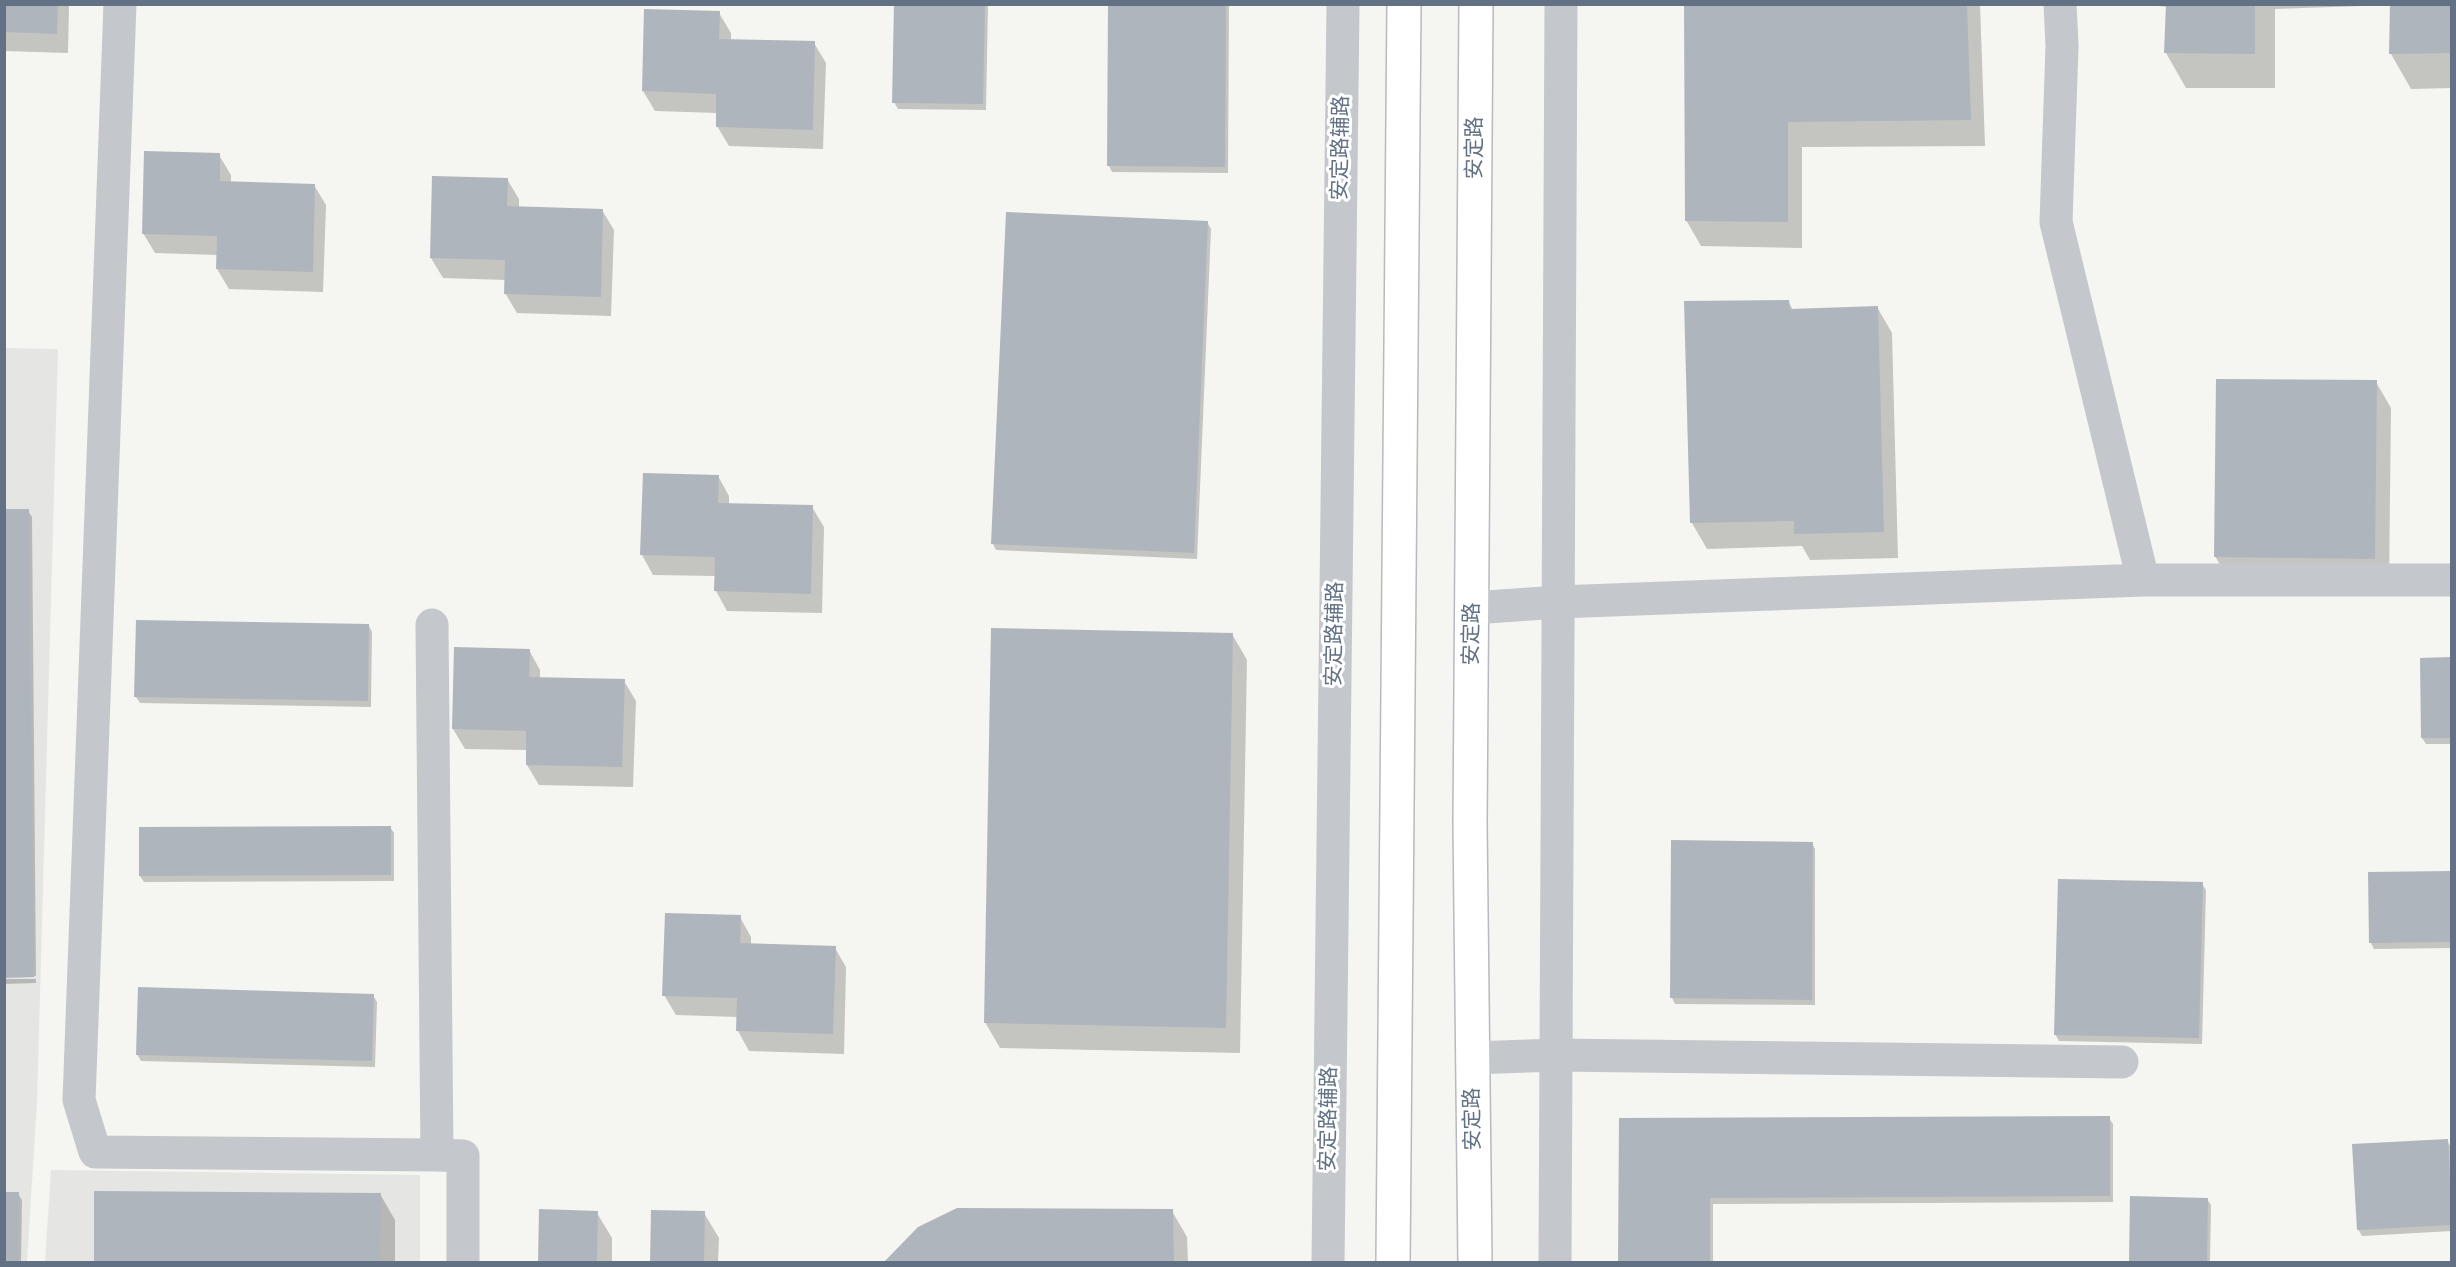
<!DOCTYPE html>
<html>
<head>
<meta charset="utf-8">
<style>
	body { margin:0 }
	#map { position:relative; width:2456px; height:1267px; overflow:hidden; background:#f5f5f1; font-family:"PT Sans",sans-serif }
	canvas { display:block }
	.frame { position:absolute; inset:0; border:6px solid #627184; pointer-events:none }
</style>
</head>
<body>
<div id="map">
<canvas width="2456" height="1267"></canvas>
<div class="frame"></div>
</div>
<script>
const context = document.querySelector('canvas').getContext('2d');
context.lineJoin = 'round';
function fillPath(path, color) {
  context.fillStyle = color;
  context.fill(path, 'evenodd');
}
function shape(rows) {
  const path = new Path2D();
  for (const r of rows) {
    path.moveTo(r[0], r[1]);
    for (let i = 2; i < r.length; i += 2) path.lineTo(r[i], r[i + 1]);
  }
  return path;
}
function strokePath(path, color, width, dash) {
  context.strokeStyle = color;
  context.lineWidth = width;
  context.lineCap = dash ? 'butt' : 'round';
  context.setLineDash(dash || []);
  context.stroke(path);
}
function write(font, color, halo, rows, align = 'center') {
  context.font = font + ' "PT Sans","Noto Sans SC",sans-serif';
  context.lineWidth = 6;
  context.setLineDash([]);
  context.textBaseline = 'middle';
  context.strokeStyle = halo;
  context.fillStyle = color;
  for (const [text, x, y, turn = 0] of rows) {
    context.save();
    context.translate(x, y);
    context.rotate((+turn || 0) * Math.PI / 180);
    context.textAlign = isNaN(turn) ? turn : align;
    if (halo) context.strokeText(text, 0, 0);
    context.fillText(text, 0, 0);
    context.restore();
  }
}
fillPath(shape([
	[5,348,58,349,37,1102,27,1262,5,1262],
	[51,1170,420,1175,420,1262,45,1262]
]), '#e5e6e4');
fillPath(shape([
	[4,4,69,4,68,53,4,51],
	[896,4,988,4,986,110,898,109,894,102],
	[1110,4,1229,4,1228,173,1112,172,1109,166],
	[1685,4,1980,4,1985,146,1802,147,1802,248,1701,246,1686,220],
	[2141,4,2452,4,2452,88,2411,89,2391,54,2392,5,2275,9,2275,88,2186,88,2166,53,2168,7],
	[719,13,731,33,731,41,814,43,826,63,823,149,729,146,717,126,718,113,655,111,643,91],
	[219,155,231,175,231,183,314,185,326,205,323,292,229,289,217,269,218,255,155,253,143,233],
	[507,179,519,199,519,207,602,210,614,230,611,316,517,313,505,293,506,280,443,278,431,258],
	[1207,222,1211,229,1197,559,996,550,993,544],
	[1788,301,1793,310,1877,307,1892,333,1898,558,1810,560,1802,546,1707,549,1692,523],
	[2376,382,2391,408,2389,584,2230,582,2215,556],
	[718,476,729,496,729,505,812,507,824,527,822,613,727,611,716,591,716,576,653,575,642,555],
	[28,511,32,517,36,976,4,976],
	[369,626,372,632,371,707,140,703,136,697],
	[1232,634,1247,660,1240,1053,1000,1048,985,1022],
	[529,650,540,670,540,678,624,681,636,701,633,787,539,785,527,765,527,750,465,749,453,729],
	[2421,659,2452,659,2452,744,2426,744,2422,738],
	[390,827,394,833,394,881,144,882,140,876],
	[1812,843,1815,849,1815,1005,1675,1004,1672,998],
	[2452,872,2452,948,2374,949,2371,943],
	[2202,884,2206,890,2202,1044,2059,1041,2055,1034],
	[740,917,751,937,751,945,835,948,846,967,844,1054,749,1051,738,1031,738,1017,676,1015,664,995],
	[4,979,36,979,36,983,4,984],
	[373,995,377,1002,375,1067,141,1061,137,1054],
	[2109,1118,2113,1124,2113,1202,1713,1204,1713,1262,1620,1262,1620,1119],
	[2447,1141,2451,1147,2452,1157,2452,1231,2362,1236,2358,1229],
	[4,1193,18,1194,22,1200,21,1262,4,1262],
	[96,1193,380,1194,395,1220,395,1262,95,1262],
	[2132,1198,2207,1199,2211,1205,2210,1262,2131,1262],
	[541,1210,597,1213,612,1238,612,1262,540,1262],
	[1172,1211,1187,1237,1188,1262,886,1262,919,1229],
	[652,1212,704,1213,719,1238,718,1262,652,1262]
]), '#0003');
fillPath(shape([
	[4,4,58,4,57,34,4,32],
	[894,4,985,4,983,104,892,103],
	[1108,4,1226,4,1225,167,1107,166],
	[1684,4,1967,4,1971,120,1788,122,1788,222,1685,221],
	[2166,4,2255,4,2255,54,2164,53],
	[2390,4,2452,4,2452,53,2389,54],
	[644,9,720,11,719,39,815,41,813,130,716,127,716,94,642,91],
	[144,151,220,153,220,181,315,184,313,272,216,269,217,236,142,234],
	[432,176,508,178,507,206,603,209,601,297,504,294,505,260,430,258],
	[1006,212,1208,221,1194,553,991,544],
	[1789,300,1790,309,1878,306,1884,532,1794,534,1794,521,1690,523,1684,301],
	[2216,379,2377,380,2375,559,2214,557],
	[643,473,719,475,718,503,813,505,811,594,714,591,715,557,640,555],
	[4,509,29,509,34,977,4,978],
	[136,620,369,624,368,701,134,697],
	[991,628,1233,633,1226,1028,984,1023],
	[454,647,530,649,529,677,625,679,622,767,526,765,526,731,452,729],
	[2452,657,2452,738,2421,738,2420,658],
	[391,826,391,875,139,876,139,827],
	[1671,840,1813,842,1812,1000,1670,998],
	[2452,871,2452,942,2369,943,2368,872],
	[2058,879,2203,882,2199,1038,2054,1035],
	[665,913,741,915,740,943,836,946,833,1034,736,1031,737,998,662,996],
	[138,987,374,994,372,1061,136,1055],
	[2110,1116,2110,1196,1710,1198,1710,1262,1618,1262,1619,1118],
	[2448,1139,2452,1225,2357,1230,2352,1144],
	[94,1191,381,1193,380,1262,94,1262],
	[4,1192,19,1192,18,1262,4,1262],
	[2130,1196,2208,1198,2207,1262,2129,1262],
	[957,1208,1173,1209,1174,1262,884,1262,918,1227],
	[539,1209,598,1211,597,1262,538,1262],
	[651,1210,705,1211,704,1262,650,1262]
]), '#afb5bc');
const major = shape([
	[1393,1262,1404,4],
	[1475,1262,1470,823,1476,4]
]);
strokePath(major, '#b7babe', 36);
strokePath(shape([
	[120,4,79,1100,95,1152,437,1155,432,625],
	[2060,4,2062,46,2056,222,2143,580],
	[1473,608,1558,602,2143,580,2452,580],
	[1472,1058,1556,1055,2122,1062],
	[437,1155,463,1156,463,1262],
	[1328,1262,1343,4],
	[1555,1262,1561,4]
]), '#c4c7cb', 33);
strokePath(major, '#fff', 33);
write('21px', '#627184', '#fff', [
	["安定路辅路",1341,148,-89],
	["安定路",1475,148,-90],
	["安定路辅路",1335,634,-89],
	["安定路",1472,634,-89],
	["安定路辅路",1329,1119,-89],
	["安定路",1473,1119,-91]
]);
</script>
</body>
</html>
